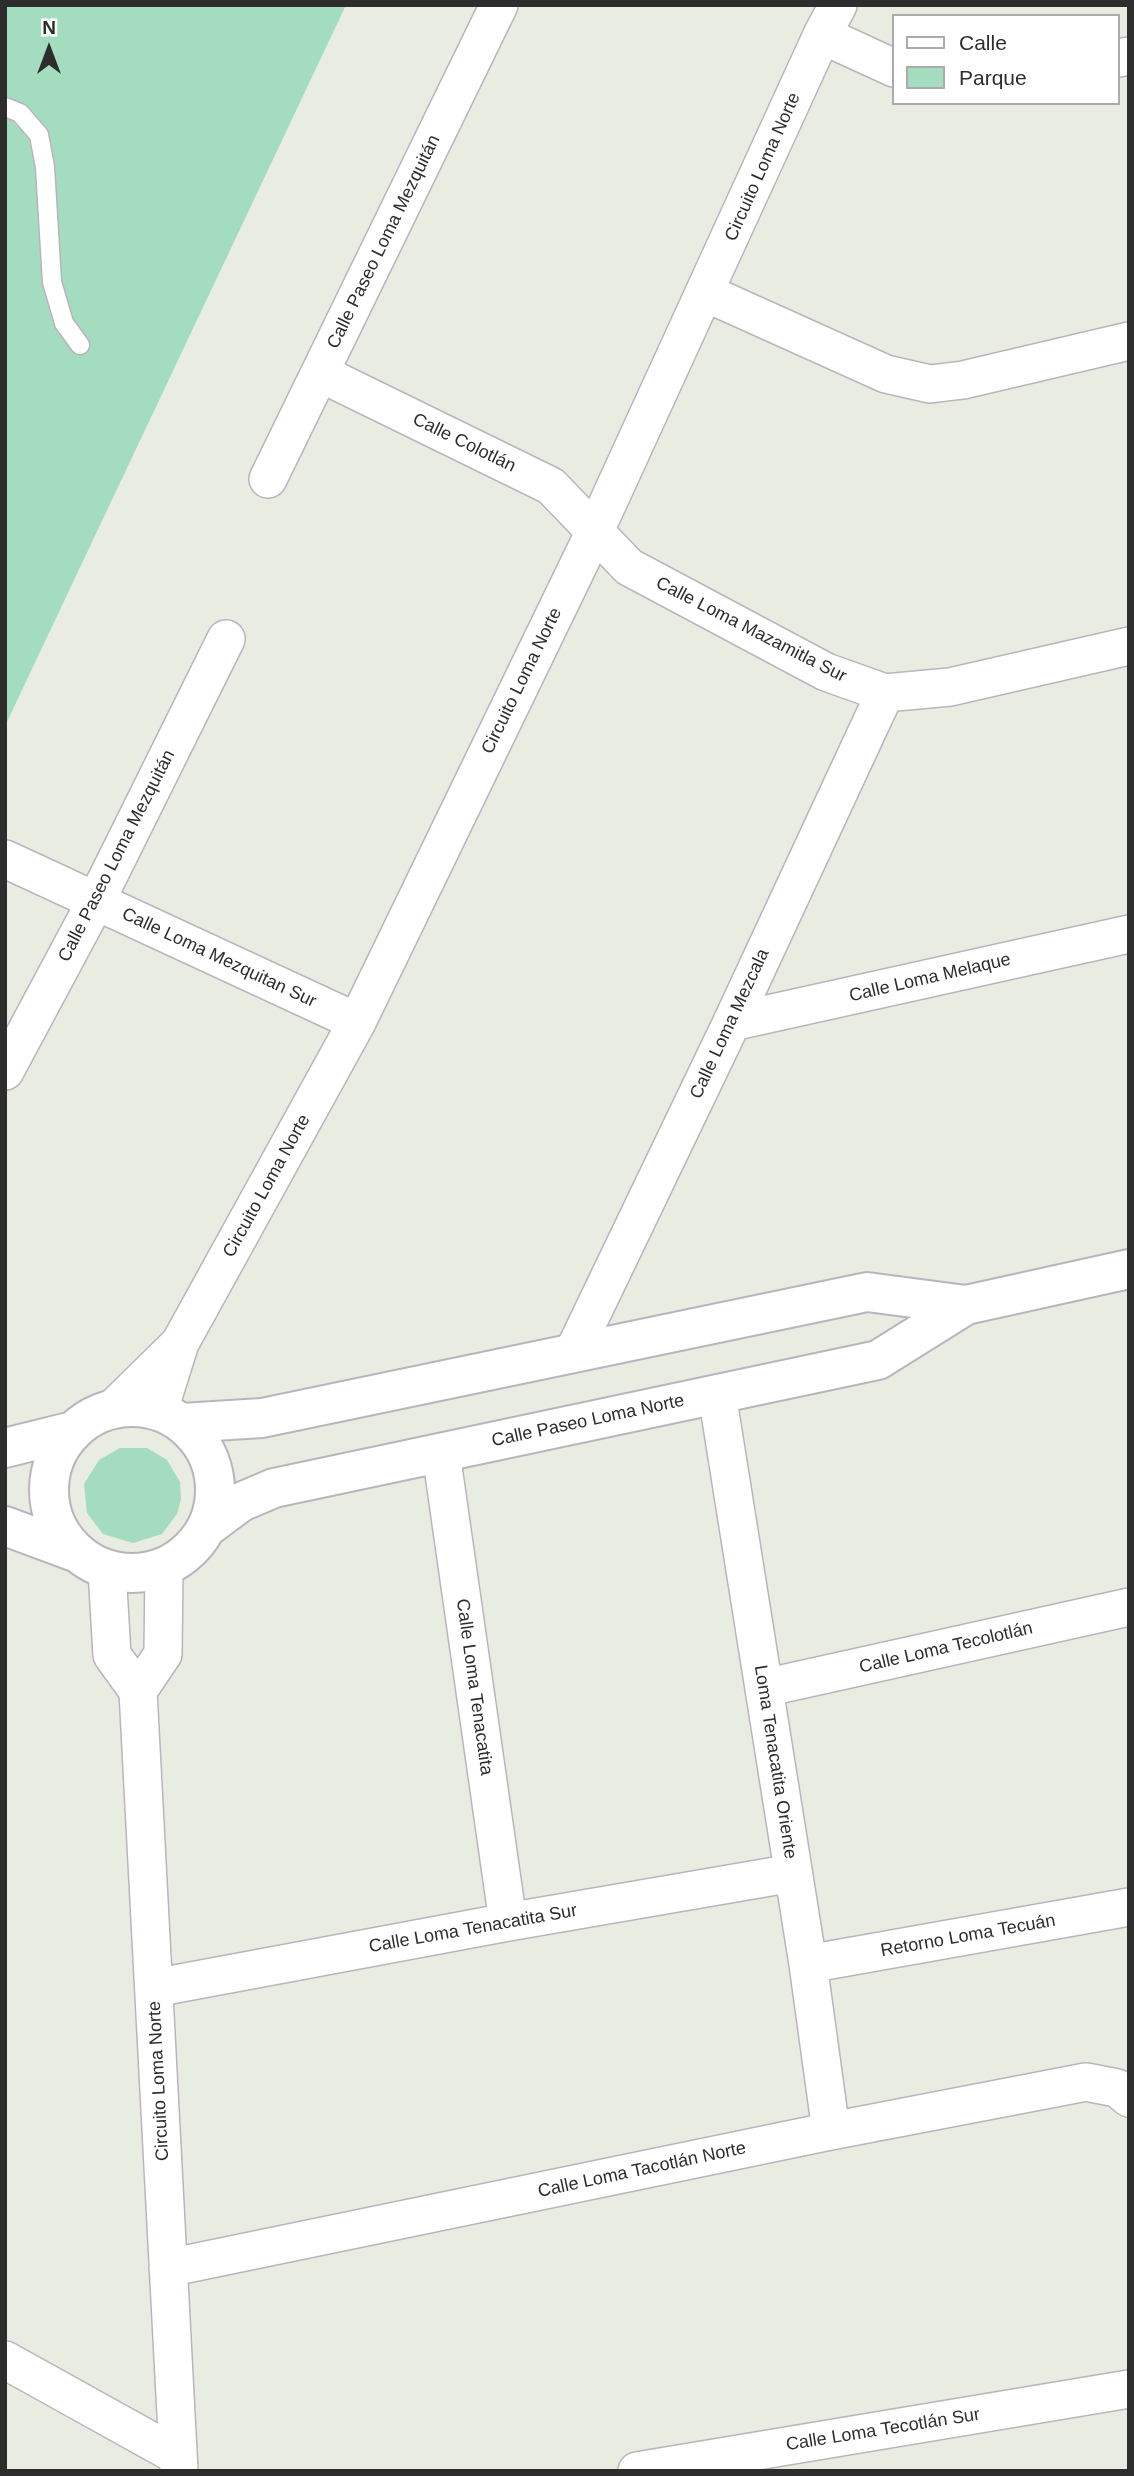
<!DOCTYPE html>
<meta charset="utf-8">
<style>
body{margin:0}
#map{position:relative;width:1134px;height:2476px;overflow:hidden;background:#e8ece1;font-family:Helvetica,sans-serif}
canvas{display:block}
.frame{position:absolute;inset:0;border:7px solid #2d2d2d;pointer-events:none}
.legend{position:absolute;left:892px;top:14px;width:228px;height:91px;box-sizing:border-box;background:#fff;border:2px solid #ababab;margin:0;padding:9px 12px;list-style:none;font-size:21px;color:#2d2d2d}
.legend li{display:flex;align-items:center;gap:14px;height:35px}
.legend b{width:35px;border:2px solid #ababab}
.north{position:absolute;left:14px;top:14px;width:70px;height:70px;-webkit-text-stroke:5px #fff;paint-order:stroke;rotate:0deg;font-size:19px;font-weight:700;line-height:28px;text-align:center;color:#2d2d2d}
.north::after{content:'';display:block;margin:auto;width:24px;height:32px;background:#2d2d2d;clip-path:polygon(50% 0,100% 100%,50% 72%,0 100%)}
</style>
<div id="map">
<canvas width="1134" height="2476"></canvas>
<div class="frame"></div>
<ul class="legend">
<li><b style="height:9px;background:#fff"></b>Calle</li>
<li><b style="height:19px;background:#a4dcbf"></b>Parque</li>
</ul>
<div class="north">N</div>
</div>
<script>
const g = document.querySelector('canvas').getContext('2d');
g.lineJoin = 'round';
function fill(path, color) {
  g.fillStyle = color;
  g.fill(path, 'evenodd');
}
function poly(rows) {
  const path = new Path2D();
  for (const r of rows) {
    if (r.length === 3) {
      path.moveTo(r[0] + r[2], r[1]);
      path.arc(r[0], r[1], r[2], 0, 2 * Math.PI);
      continue;
    }
    path.moveTo(r[0], r[1]);
    for (let i = 2; i < r.length; i += 2) path.lineTo(r[i], r[i + 1]);
  }
  return path;
}
function stroke(path, color, width, dash) {
  g.strokeStyle = color;
  g.lineWidth = width;
  g.lineCap = dash ? 'butt' : 'round';
  g.setLineDash(dash || []);
  g.stroke(path);
}
function label(font, color, halo, rows, align = 'center') {
  g.font = font + ' Helvetica,sans-serif';
  g.lineWidth = 7;
  g.setLineDash([]);
  g.textBaseline = 'middle';
  g.strokeStyle = halo;
  g.fillStyle = color;
  for (const [text, x, y, turn = 0] of rows) {
    g.save();
    g.translate(x, y);
    g.rotate((+turn || 0) * Math.PI / 180);
    g.textAlign = isNaN(turn) ? turn : align;
    if (halo) g.strokeText(text, 0, 0);
    g.fillText(text, 0, 0);
    g.restore();
  }
}
fill(poly([
 [5,5,346,5,5,726],
 [120,1448,147,1448,167,1460,180,1482,181,1499,177,1514,162,1534,133,1543,103,1534,87,1513,84,1484,99,1460]
]), '#a4dcbf');
const service = poly([
 [5,107,20,113,39,135,45,167,52,282,64,323,80,345]
]);
const minor = poly([
 [822,35,894,68],
 [1118,58,1129,56],
 [706,293,886,374,930,384,963,380,1129,341],
 [320,373,551,486,629,567,826,672,885,693,950,687,1129,646],
 [268,479,499,5],
 [5,859,357,1022],
 [732,1022,1129,934],
 [5,1071,96,901,226,639],
 [573,1353,732,1022,885,693],
 [717,1394,808,1964,831,2131],
 [115,1407,177,1346],
 [159,1410,180,1343,357,1022,595,531,822,35,838,5],
 [441,1453,508,1922],
 [107,1570,112,1655,138,1691,179,2471],
 [764,1688,1129,1607],
 [138,1691,163,1654,164,1567],
 [808,1964,1129,1907],
 [154,1988,508,1922,793,1873],
 [168,2268,831,2131,1086,2082,1117,2088,1129,2098],
 [5,2360,178,2456],
 [637,2471,1129,2389]
]);
const tertiary = poly([
 [132,1490,83],
 [182,1423,262,1418,867,1292,966,1305,1129,1269],
 [5,1448,69,1432],
 [5,1526,75,1552],
 [206,1528,241,1502,274,1488,878,1360,966,1305]
]);
stroke(service, '#bbb4bf', 21);
stroke(minor, '#bbb4bf', 40);
stroke(tertiary, '#bbb4bf', 42);
stroke(service, '#fff', 18);
stroke(minor, '#fff', 37);
stroke(tertiary, '#fff', 38);
label('18px', '#2d2d2d', '#fff', [
 ["Circuito Loma Norte",763,167,-66],
 ["Calle Paseo Loma Mezquitán",384,242,-64],
 ["Calle Colotlán",464,443,26],
 ["Calle Loma Mazamitla Sur",751,630,27],
 ["Circuito Loma Norte",522,681,-64],
 ["Calle Paseo Loma Mezquitán",117,856,-63],
 ["Calle Loma Mezquitan Sur",219,958,25],
 ["Calle Loma Melaque",930,978,-13],
 ["Calle Loma Mezcala",730,1024,-65],
 ["Circuito Loma Norte",267,1186,-61],
 ["Calle Paseo Loma Norte",588,1421,-12],
 ["Calle Loma Tecolotlán",946,1648,-13],
 ["Calle Loma Tenacatita",474,1687,82],
 ["Loma Tenacatita Oriente",775,1762,81],
 ["Calle Loma Tenacatita Sur",473,1929,-10],
 ["Retorno Loma Tecuán",968,1936,-10],
 ["Circuito Loma Norte",159,2081,-93],
 ["Calle Loma Tacotlán Norte",642,2170,-12],
 ["Calle Loma Tecotlán Sur",883,2430,-9]
]);
</script>
